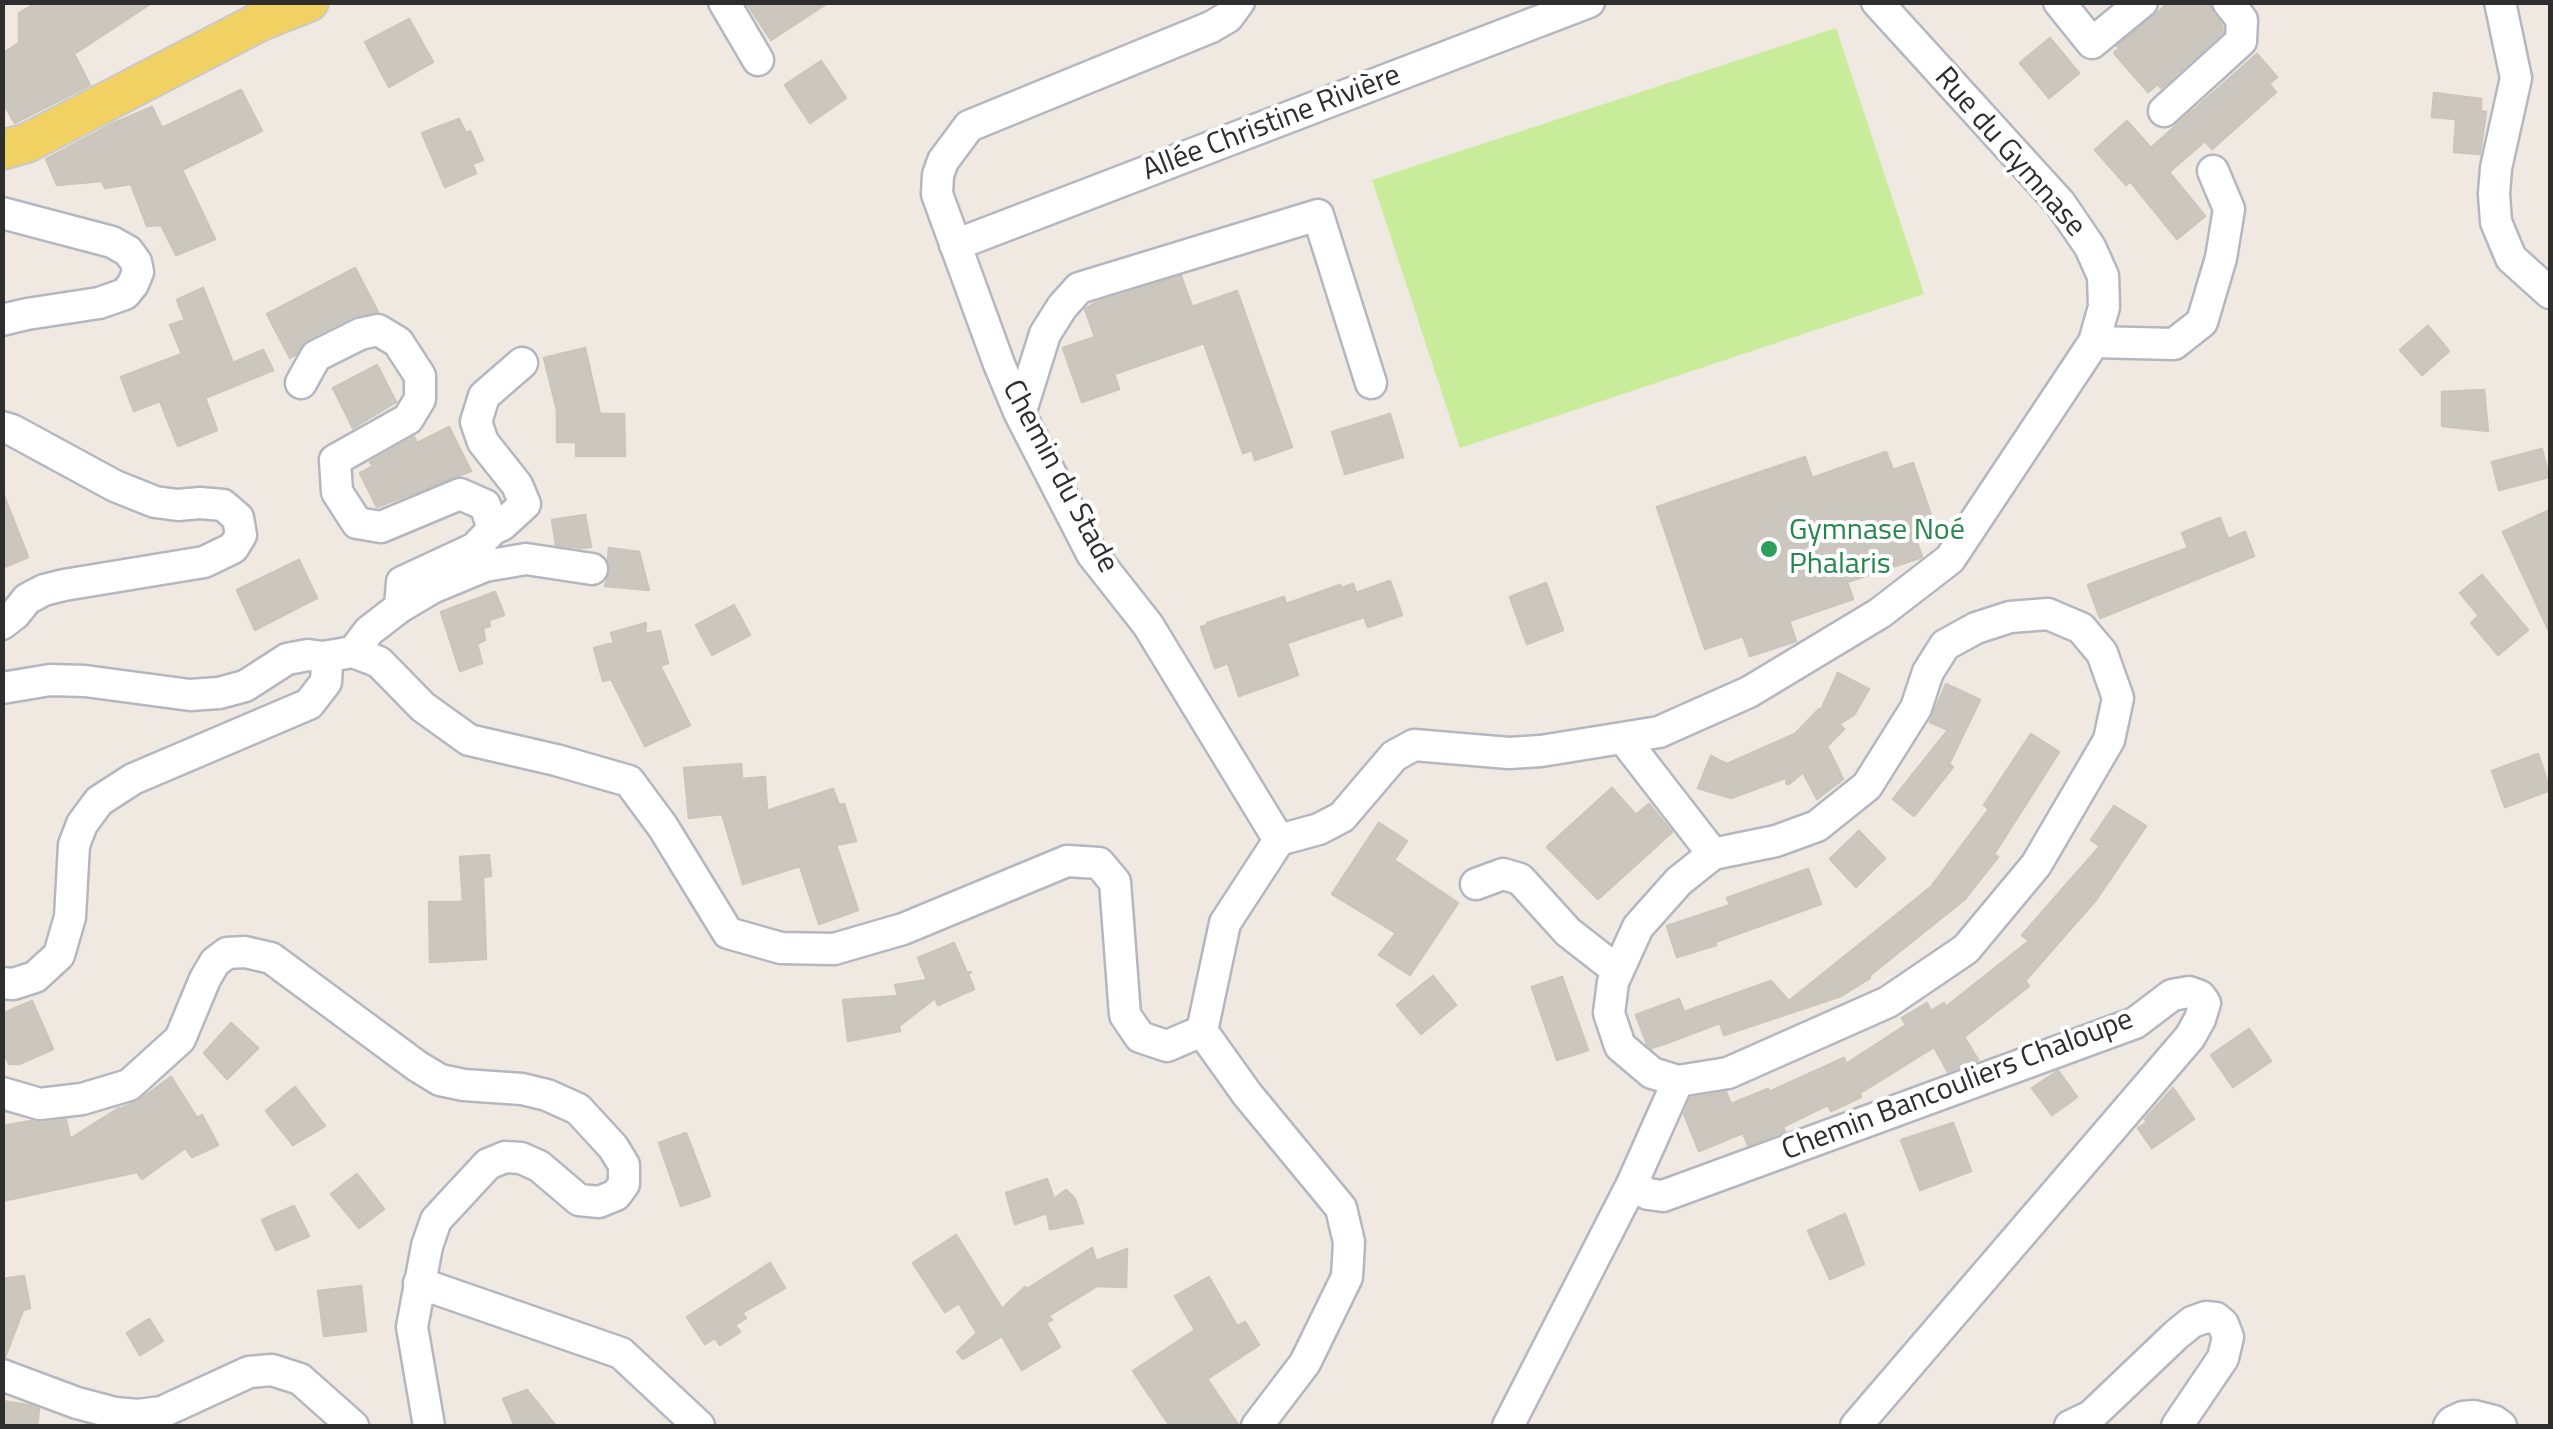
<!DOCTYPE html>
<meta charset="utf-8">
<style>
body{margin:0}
#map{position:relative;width:2553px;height:1429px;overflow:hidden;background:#efe9e1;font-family:"Titillium Web",sans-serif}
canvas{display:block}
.frame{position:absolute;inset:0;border:5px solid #2e2e2e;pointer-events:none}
</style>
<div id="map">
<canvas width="2553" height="1429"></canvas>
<div class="frame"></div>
</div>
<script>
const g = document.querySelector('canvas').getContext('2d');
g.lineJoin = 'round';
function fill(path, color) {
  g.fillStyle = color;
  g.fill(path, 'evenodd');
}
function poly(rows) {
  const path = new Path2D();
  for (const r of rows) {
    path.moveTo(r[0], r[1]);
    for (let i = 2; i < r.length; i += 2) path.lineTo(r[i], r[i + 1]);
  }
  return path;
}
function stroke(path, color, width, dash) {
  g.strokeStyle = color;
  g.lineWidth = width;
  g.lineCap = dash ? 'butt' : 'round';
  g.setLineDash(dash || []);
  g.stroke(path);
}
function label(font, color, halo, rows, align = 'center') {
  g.font = font + ' "Titillium Web",sans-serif';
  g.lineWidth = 8;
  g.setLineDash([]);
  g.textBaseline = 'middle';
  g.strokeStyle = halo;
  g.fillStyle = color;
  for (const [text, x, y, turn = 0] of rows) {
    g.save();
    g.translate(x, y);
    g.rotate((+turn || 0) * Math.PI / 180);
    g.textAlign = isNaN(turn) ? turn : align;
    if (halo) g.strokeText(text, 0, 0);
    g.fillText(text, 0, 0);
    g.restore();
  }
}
fill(poly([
 [1836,28,1924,294,1460,448,1372,180]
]), '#c9ec9a');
const building = poly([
 [38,2,153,2,74,54,90,85,15,123,2,101,2,54,19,43,19,13,38,2],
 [746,2,829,2,771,40,746,2],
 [2170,2,2210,2,2213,13,2222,25,2223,32,2161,88,2158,84,2148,92,2114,53,2119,48,2117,46,2170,2],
 [409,19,433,62,389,87,365,42,409,19],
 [2050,38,2079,73,2049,98,2020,63,2050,38],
 [2257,54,2277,77,2269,84,2276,92,2212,149,2205,141,2169,172,2205,216,2177,239,2130,181,2126,185,2095,150,2127,121,2151,148,2257,54],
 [821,61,846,98,810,123,785,85,821,61],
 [241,90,262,131,182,170,215,239,176,255,161,225,147,226,131,184,105,188,102,181,57,185,46,159,112,124,152,107,162,128,241,90],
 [2434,93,2481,99,2481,111,2486,112,2480,154,2454,152,2456,119,2432,117,2434,93],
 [459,119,466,133,470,131,483,160,472,164,476,173,445,187,422,133,459,119],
 [355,268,378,312,352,317,308,339,295,355,290,358,267,314,355,268],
 [1181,276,1192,307,1237,291,1292,447,1255,460,1252,450,1243,453,1204,343,1114,374,1119,389,1082,402,1063,348,1095,337,1085,309,1095,303,1181,276],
 [203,288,233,363,263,350,273,370,205,398,217,430,178,446,160,401,134,411,121,377,182,354,170,325,185,320,177,300,203,288],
 [2428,326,2449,351,2422,375,2400,350,2428,326],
 [585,348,600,414,624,414,625,456,576,456,576,442,557,442,557,410,544,358,585,348],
 [377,365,396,402,353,428,333,388,377,365],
 [2484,390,2488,431,2442,426,2442,392,2484,390],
 [1390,414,1403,457,1345,474,1332,432,1390,414],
 [449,427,471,471,377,507,360,473,373,466,370,462,414,437,417,443,449,427],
 [2542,449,2549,477,2499,490,2492,462,2542,449],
 [1886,452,1893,470,1913,463,1935,527,1914,534,1922,557,1847,582,1853,599,1789,621,1796,641,1750,656,1743,636,1705,649,1657,507,1805,457,1812,478,1886,452],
 [4,496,28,557,2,568,2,497,4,496],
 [2550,510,2550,633,2503,532,2550,510],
 [585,515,591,547,581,548,556,545,552,520,585,515],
 [2220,518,2228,539,2245,532,2254,556,2100,618,2088,585,2188,548,2182,533,2220,518],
 [609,548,639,552,649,590,605,586,611,571,608,560,609,548],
 [299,560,317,598,255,630,237,590,299,560],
 [2482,575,2528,630,2498,655,2471,623,2479,616,2460,593,2482,575],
 [1390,581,1402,615,1368,627,1364,617,1287,643,1298,675,1239,696,1228,663,1215,668,1201,627,1208,625,1207,623,1284,597,1286,604,1340,585,1341,588,1353,584,1356,593,1390,581],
 [1546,583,1563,630,1527,644,1510,597,1546,583],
 [495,592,504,615,489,620,490,626,483,628,485,640,477,644,482,663,460,671,441,612,495,592],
 [734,605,750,635,712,655,696,625,734,605],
 [646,623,645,634,660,631,668,663,660,666,690,725,645,746,611,679,603,681,594,648,614,643,611,633,646,623],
 [1838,673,1869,689,1854,715,1839,724,1844,729,1827,746,1843,779,1817,799,1803,772,1789,784,1786,783,1788,777,1731,798,1698,788,1711,756,1727,764,1795,734,1819,709,1820,712,1838,673],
 [1946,684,1980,700,1949,764,1953,767,1914,816,1893,799,1948,730,1930,722,1946,684],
 [2031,734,2059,752,1994,854,1998,857,1965,899,1869,976,1870,978,1841,996,1724,1035,1720,1023,1664,1044,1651,1048,1647,1044,1636,1015,1679,999,1684,1012,1771,981,1789,1001,1931,887,1989,809,1984,805,2031,734],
 [2538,754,2550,790,2505,807,2492,771,2538,754],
 [741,764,742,779,765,777,767,811,833,789,839,805,844,804,856,841,836,845,858,910,819,924,800,866,743,884,722,814,689,818,684,768,741,764],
 [1612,788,1636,815,1649,804,1672,832,1598,899,1547,847,1612,788],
 [2114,806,2146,826,2096,900,2025,981,2029,986,1964,1037,1978,1060,1948,1072,1934,1047,1860,1093,1861,1097,1831,1111,1828,1105,1783,1127,1785,1131,1748,1145,1743,1133,1699,1151,1684,1114,1691,1098,1726,1092,1731,1104,1768,1089,1769,1092,1844,1058,1846,1064,1906,1025,1902,1018,1927,1003,1931,1011,1944,1003,1946,1007,2029,941,2022,935,2100,846,2091,840,2114,806],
 [1379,823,1407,841,1394,860,1458,903,1410,975,1379,955,1396,933,1332,894,1379,823],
 [1859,831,1885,858,1856,887,1830,859,1859,831],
 [489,855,491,876,483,877,486,959,430,962,429,902,463,902,460,857,489,855],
 [1808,869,1821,904,1715,942,1716,945,1677,957,1667,926,1730,905,1727,898,1808,869],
 [954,943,967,973,971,972,968,974,974,989,938,1005,935,998,899,1026,900,1031,848,1041,843,1000,898,996,895,985,927,980,918,958,954,943],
 [1433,976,1456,1005,1421,1034,1397,1005,1433,976],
 [1562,977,1588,1050,1557,1060,1532,987,1562,977],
 [32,1001,53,1049,19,1064,9,1064,2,1048,2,1014,32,1001],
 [231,1023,258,1048,227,1079,204,1053,231,1023],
 [2249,1029,2271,1061,2233,1087,2211,1055,2249,1029],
 [2058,1071,2077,1097,2052,1115,2032,1088,2058,1071],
 [171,1077,197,1118,202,1115,218,1145,192,1157,185,1148,142,1179,137,1172,2,1201,2,1126,31,1121,42,1123,66,1120,70,1139,119,1108,120,1109,141,1099,171,1077],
 [295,1087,325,1126,293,1145,266,1111,295,1087],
 [2173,1088,2194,1119,2152,1148,2138,1128,2147,1122,2145,1119,2173,1088],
 [1953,1123,1971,1171,1920,1190,1901,1140,1953,1123],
 [686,1133,710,1196,681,1206,659,1143,686,1133],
 [357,1174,384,1209,359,1228,331,1194,357,1174],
 [1047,1179,1054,1199,1066,1190,1075,1199,1083,1223,1050,1229,1047,1213,1015,1224,1006,1193,1047,1179],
 [294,1206,309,1236,276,1250,262,1220,294,1206],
 [1845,1214,1864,1264,1830,1279,1808,1231,1845,1214],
 [956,1235,1002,1309,1025,1287,1027,1289,1092,1248,1096,1261,1127,1249,1126,1287,1097,1286,1048,1316,1052,1320,1046,1323,1060,1347,1022,1370,1002,1336,963,1359,957,1352,977,1333,959,1303,945,1312,913,1263,956,1235],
 [770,1263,785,1288,742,1313,746,1318,735,1325,740,1332,720,1345,715,1338,705,1344,687,1317,770,1263],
 [24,1276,30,1308,23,1310,5,1357,2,1357,2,1279,24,1276],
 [1209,1277,1237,1326,1245,1322,1259,1345,1207,1379,1239,1426,1170,1426,1133,1371,1195,1330,1175,1296,1209,1277],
 [361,1286,366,1331,324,1336,318,1291,361,1286],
 [149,1319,163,1341,140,1355,127,1333,149,1319],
 [527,1390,556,1426,515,1426,503,1399,527,1390],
 [2,1401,28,1405,39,1409,37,1426,2,1426,2,1401]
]);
fill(building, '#cbc7bf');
stroke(building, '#cbc5ba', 2.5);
const minor = poly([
 [724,2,758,60],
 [1239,2,1228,17,1211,27,969,126,943,161,938,175,937,194,999,364,1020,414,1092,554,1148,625,1279,840],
 [2059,2,2092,43,2142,2],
 [2500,2,2516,78,2496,168,2494,194,2496,222,2511,258,2550,293],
 [2164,111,2241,41,2242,20,2228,2],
 [2,213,112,242,128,251,136,262,138,272,133,284,125,294,99,303,27,314,2,320],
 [955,245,1589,2],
 [2094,342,2174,344,2202,322,2221,258,2229,209,2213,171],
 [301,383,316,356,360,334,378,330,398,342,420,376,420,399,408,419,335,460,337,492,357,523,381,527,460,494,485,505,493,529,475,548,402,582,400,607],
 [1020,414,1045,334,1062,307,1079,288,1318,215,1371,383],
 [2,427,12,430,115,486,155,502,178,505,200,503,223,505,238,518,241,535,233,548,204,562,64,585,44,590,27,599,15,614,2,624],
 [493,529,502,525,525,504,517,485,483,442,476,422,484,396,522,363],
 [2048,614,2081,628,2102,653,2118,698,2109,740,2036,865,1966,949,1888,1002,1728,1073,1678,1081,1652,1073,1620,1046,1609,1013,1613,982,1638,927,1679,881,1713,854,1776,841,1817,826,1867,786,1916,708,1928,672,1945,645,1976,628,2010,617,2048,614],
 [353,652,369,631,400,607,432,588,485,566,526,559,592,569],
 [323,657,353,652,379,662,423,707,469,740,556,760,629,781,663,827,728,933,781,948,834,949,903,929,1067,861,1099,863,1115,882,1125,1015,1140,1037,1167,1046,1202,1031,1225,923,1279,840],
 [2,688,50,680,85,681,190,695,219,693,245,686,287,659,308,655,323,657,327,665,326,682,309,704,133,779,99,801,82,824,74,845,70,917,59,955,35,977,13,984,2,983],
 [1623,738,1713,854],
 [1279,840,1319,829,1342,817,1394,756,1414,745,1509,753,1541,751,1659,732,1749,692,1880,613,1950,559,2094,342,2104,307,2103,276,2090,247,2060,203,1877,2],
 [1476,884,1503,874,1520,879,1568,932,1618,971],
 [1202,1031,1247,1094,1341,1208,1349,1242,1347,1277,1305,1363,1257,1426],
 [1678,1081,1632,1184,1648,1194,1663,1196,2135,1023,2172,995,2189,992,2200,996,2205,1003,2200,1019,2190,1037,1856,1426],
 [2,1093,40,1104,82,1099,129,1085,180,1039,205,979,215,962,227,953,245,952,271,958,417,1066,440,1080,464,1085,522,1089,547,1095,578,1109,613,1147,624,1165,624,1184,616,1195,599,1202,579,1200,539,1166,521,1158,505,1157,488,1164,436,1220,427,1246,412,1327,429,1426],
 [419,1283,621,1353,699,1426],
 [2,1375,77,1403,115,1413,138,1415,162,1412,249,1372,272,1370,300,1379,353,1426],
 [1508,1426,1632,1184],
 [2070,1426,2091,1416,2176,1335,2192,1322,2206,1317,2216,1318,2223,1324,2228,1337,2223,1358,2177,1426],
 [2449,1426,2452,1422,2463,1417,2474,1416,2494,1421,2501,1426]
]);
const major = poly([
 [2,150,27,143,261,21,309,2]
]);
stroke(minor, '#b4b7c1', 35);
stroke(major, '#c9c9c9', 42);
stroke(minor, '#fff', 30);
stroke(major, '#f2d163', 38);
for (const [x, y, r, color] of [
 [1769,549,10,"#2e9e5b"]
]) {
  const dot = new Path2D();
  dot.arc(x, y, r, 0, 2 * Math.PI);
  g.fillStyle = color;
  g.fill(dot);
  stroke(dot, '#fff', 4);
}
label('30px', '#2e2e2e', '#fff', [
 ["Allée Christine Rivière",1272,124,-21],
 ["Rue du Gymnase",2009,153,49],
 ["Chemin du Stade",1059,477,62],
 ["Chemin Bancouliers Chaloupe",1958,1086,-21]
]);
label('30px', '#27864d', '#fff', [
 ["Gymnase Noé",1789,532],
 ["Phalaris",1789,566]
], 'left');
</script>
